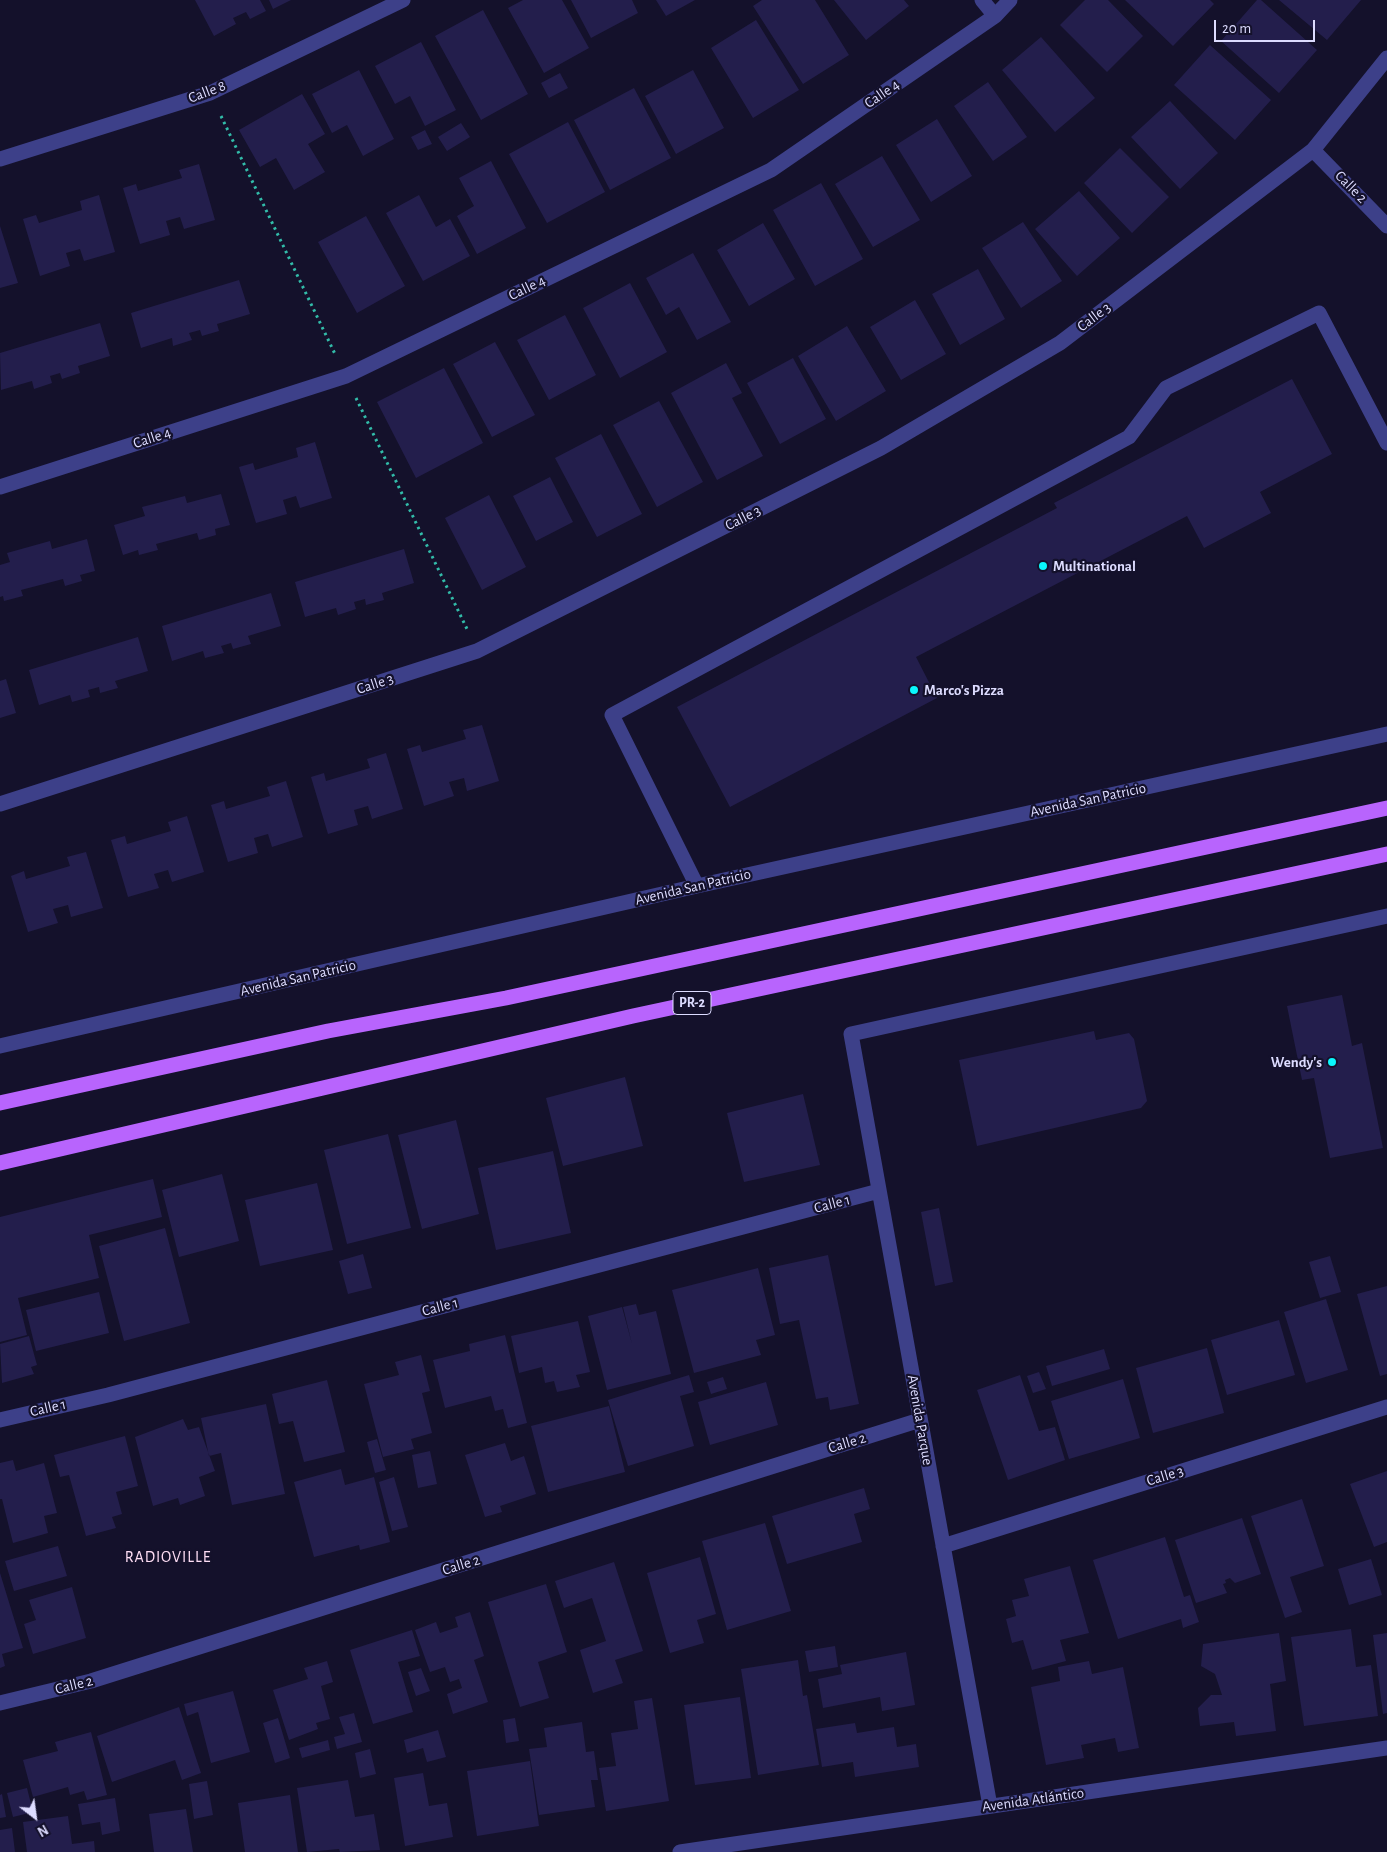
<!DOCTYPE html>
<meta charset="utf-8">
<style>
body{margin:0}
#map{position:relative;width:1387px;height:1852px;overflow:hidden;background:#14112b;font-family:"Alegreya Sans",sans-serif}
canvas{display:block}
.north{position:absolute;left:10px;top:1792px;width:50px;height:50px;-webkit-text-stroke:4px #14112b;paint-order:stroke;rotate:150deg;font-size:14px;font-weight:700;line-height:20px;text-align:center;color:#dddcff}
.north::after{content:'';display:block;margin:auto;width:18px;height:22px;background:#dddcff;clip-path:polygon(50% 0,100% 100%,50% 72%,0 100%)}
.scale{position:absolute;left:1214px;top:20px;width:101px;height:22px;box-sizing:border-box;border:2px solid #dddcff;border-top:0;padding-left:6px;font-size:15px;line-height:18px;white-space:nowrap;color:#dddcff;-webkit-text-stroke:4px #14112b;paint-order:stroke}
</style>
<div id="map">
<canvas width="1387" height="1852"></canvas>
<div class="north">N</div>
<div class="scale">20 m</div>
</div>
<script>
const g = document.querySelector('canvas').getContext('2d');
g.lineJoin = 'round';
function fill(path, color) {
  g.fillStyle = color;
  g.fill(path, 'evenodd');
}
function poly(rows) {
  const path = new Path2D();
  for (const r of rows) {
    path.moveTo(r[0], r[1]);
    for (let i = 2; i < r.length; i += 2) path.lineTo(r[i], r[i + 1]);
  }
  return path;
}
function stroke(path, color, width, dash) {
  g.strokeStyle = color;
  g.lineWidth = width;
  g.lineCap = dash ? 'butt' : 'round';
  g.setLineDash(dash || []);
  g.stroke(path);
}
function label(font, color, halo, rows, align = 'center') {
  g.font = font + ' "Alegreya Sans",sans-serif';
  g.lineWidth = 4.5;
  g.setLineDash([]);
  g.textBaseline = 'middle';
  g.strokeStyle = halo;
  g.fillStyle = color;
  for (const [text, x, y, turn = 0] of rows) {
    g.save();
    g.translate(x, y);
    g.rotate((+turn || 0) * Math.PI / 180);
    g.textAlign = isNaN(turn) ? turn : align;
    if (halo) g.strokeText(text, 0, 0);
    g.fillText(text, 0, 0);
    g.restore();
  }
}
fill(poly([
 [195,0,260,0,266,11,250,19,246,12,233,18,236,24,214,36],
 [269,0,291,0,273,9],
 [523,0,562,0,589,48,544,73,508,8],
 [571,0,632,0,638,13,591,38],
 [656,0,695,0,666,16],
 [762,0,815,0,849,55,803,84,753,6],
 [834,0,904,0,909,6,866,40],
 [1085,0,1108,0,1143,36,1107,72,1060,25],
 [1125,0,1210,0,1214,4,1173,46],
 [1257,0,1261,0,1317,50,1279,93,1221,41],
 [1279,0,1361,0,1327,40],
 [483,10,528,94,481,120,435,36],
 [756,20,799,90,753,118,711,48],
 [1041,37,1095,98,1055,132,1002,70],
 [421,42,456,110,425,126,410,96,395,104,375,66],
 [1210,45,1271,100,1235,140,1174,85],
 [359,70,394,139,363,156,347,125,332,133,312,94],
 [693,70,724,128,676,154,645,96],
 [560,73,568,88,549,98,541,83],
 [988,82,1027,137,993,161,954,106],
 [634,88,671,158,610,190,574,120],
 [302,94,325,134,308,144,325,172,294,190,276,158,260,167,239,130],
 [1170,101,1218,153,1180,189,1131,137],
 [937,119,972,176,931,202,896,145],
 [568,122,605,192,547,223,509,154],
 [461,123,470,137,447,151,438,137],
 [425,130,432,144,418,150,411,137],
 [1120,148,1169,197,1132,233,1084,183],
 [882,156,920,220,873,247,835,184],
 [491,161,526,228,477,254,457,216,474,206,459,178],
 [199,164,215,220,184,229,180,217,166,221,170,235,140,244,123,188,136,184,138,191,182,178,179,170],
 [821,183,863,259,815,286,773,210],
 [1079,191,1120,238,1077,276,1035,229],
 [99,195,115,252,84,261,80,249,66,253,70,266,40,276,23,219,36,215,39,223,82,210,80,201],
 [419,195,436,227,450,219,470,256,423,281,386,213],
 [366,216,405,286,357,313,318,242],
 [1023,222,1062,281,1021,308,982,248],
 [763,223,795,279,749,306,717,250],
 [0,226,18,283,0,288],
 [693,253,731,322,697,340,679,307,666,315,646,278],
 [978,269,1005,319,960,345,932,294],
 [239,280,250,314,217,324,219,331,202,336,200,330,189,333,192,340,173,346,172,338,141,348,131,313],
 [630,283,667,352,620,378,583,308],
 [915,300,946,354,901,380,870,327],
 [565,315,596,375,549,400,517,340],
 [100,323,110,356,78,366,80,373,62,379,60,373,50,376,52,383,34,389,32,381,1,390,0,353],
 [847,326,886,391,836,421,798,356],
 [495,342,535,415,492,437,453,364],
 [793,358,826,419,780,444,747,383],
 [726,363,742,393,732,398,763,456,717,480,671,393],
 [444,368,483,443,416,478,377,402],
 [1292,379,1332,454,1260,492,1271,513,1204,548,1187,516,916,657,937,698,730,807,677,707,1057,508,1054,503],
 [659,401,703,482,657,507,613,425],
 [601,434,642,514,597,537,555,458],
 [315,442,332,498,300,508,296,496,283,500,287,514,256,523,239,467,253,463,255,470,298,457,296,448],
 [550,477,573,522,536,541,513,496],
 [221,494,230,525,215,529,216,535,199,540,197,533,156,544,158,550,139,555,138,550,123,555,114,525,145,516,142,507,185,496,187,503],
 [489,495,526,567,482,590,445,518],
 [87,539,95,571,80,575,82,581,65,586,63,579,21,590,23,596,4,601,3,596,0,597,0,565,10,562,7,553,50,541,52,549],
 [404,549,414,583,382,593,384,600,366,605,365,599,354,602,356,609,338,615,336,608,305,617,295,582],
 [271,593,281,626,248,636,251,644,233,649,231,643,221,646,224,653,205,658,203,651,172,661,162,626],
 [138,637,148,671,115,681,118,688,100,693,99,687,88,690,90,697,72,702,70,695,39,705,29,670],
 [6,679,16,713,0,718,0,681],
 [482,725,499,781,467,791,464,778,449,782,454,796,424,806,407,749,420,745,422,752,466,739,463,730],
 [386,753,403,809,372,819,368,806,354,810,358,825,328,834,311,777,324,773,326,781,370,768,367,759],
 [286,781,303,837,272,847,268,834,254,838,258,853,228,862,211,805,224,801,226,809,270,796,267,787],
 [187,816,204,872,172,882,168,870,154,874,159,888,128,897,111,840,125,836,127,844,171,831,168,822],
 [86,852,103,908,71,917,68,905,53,909,58,923,28,932,11,876,24,871,26,879,70,866,67,857],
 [1342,995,1352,1046,1362,1043,1383,1148,1330,1158,1314,1078,1302,1080,1287,1006],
 [1094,1031,1096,1040,1129,1033,1134,1039,1147,1101,1141,1108,977,1146,959,1060],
 [625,1077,643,1146,563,1166,546,1098],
 [803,1094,820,1165,744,1182,727,1113],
 [456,1120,479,1214,422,1229,398,1135],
 [388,1134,411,1228,347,1244,324,1150],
 [553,1151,571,1233,496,1250,478,1168],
 [222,1174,239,1241,179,1257,162,1190],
 [153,1179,162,1217,89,1235,99,1278,18,1298,27,1335,0,1342,0,1217],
 [317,1183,333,1250,260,1266,245,1200],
 [939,1208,953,1282,935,1286,921,1212],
 [165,1228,190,1323,124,1341,99,1246],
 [363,1254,372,1288,348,1294,339,1261],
 [828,1255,859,1404,830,1410,828,1397,816,1399,799,1320,780,1324,769,1268],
 [1330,1256,1341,1292,1320,1298,1309,1262],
 [758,1268,775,1335,756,1340,761,1355,694,1373,672,1290],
 [1387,1286,1387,1374,1380,1376,1357,1294],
 [99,1292,109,1333,36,1351,26,1310],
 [1326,1299,1348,1370,1306,1383,1284,1312],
 [636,1304,639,1315,656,1311,671,1374,607,1390,588,1316,622,1307,632,1344,623,1307],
 [1279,1320,1295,1375,1227,1395,1211,1340],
 [578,1321,590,1372,576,1375,580,1387,557,1392,554,1381,545,1383,542,1367,519,1373,511,1336],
 [505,1335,527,1423,508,1428,503,1409,495,1411,491,1396,445,1408,433,1360,470,1351,469,1344],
 [29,1336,37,1365,31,1367,34,1374,2,1383,0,1344],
 [1207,1348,1224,1413,1153,1433,1136,1368],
 [1104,1349,1110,1369,1052,1386,1046,1366],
 [421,1355,430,1391,422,1393,432,1433,411,1439,414,1449,383,1457,364,1384,399,1375,395,1362],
 [1039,1372,1046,1389,1033,1393,1027,1376],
 [689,1375,694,1392,680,1396,694,1446,628,1466,608,1400],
 [1020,1375,1039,1431,1055,1427,1065,1460,1008,1480,977,1390],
 [723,1377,727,1389,711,1394,707,1382],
 [1123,1379,1140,1438,1069,1459,1051,1401],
 [327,1380,345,1452,304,1462,293,1421,279,1424,272,1394],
 [766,1382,778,1425,710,1445,698,1402],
 [266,1404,285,1494,232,1505,221,1453,209,1456,201,1418],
 [609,1406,625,1472,548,1492,531,1426],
 [183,1419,188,1430,199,1427,215,1471,199,1477,205,1496,180,1505,178,1498,153,1506,135,1437],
 [125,1436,138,1486,116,1492,122,1514,112,1517,116,1528,86,1536,69,1475,60,1477,54,1455],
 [377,1439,386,1470,375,1473,367,1442],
 [505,1443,511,1461,524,1456,536,1494,500,1506,502,1512,485,1517,465,1455],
 [430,1451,437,1484,418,1488,412,1455],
 [13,1460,16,1471,44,1463,57,1513,44,1516,48,1533,13,1543,2,1499,0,1499,0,1463],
 [341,1469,345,1485,374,1477,390,1542,360,1550,359,1545,314,1557,294,1482],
 [1387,1471,1387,1542,1374,1547,1350,1484],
 [394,1477,408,1527,392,1531,379,1482],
 [864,1488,870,1509,854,1514,862,1542,787,1564,772,1516],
 [1302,1499,1324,1566,1290,1577,1302,1612,1285,1618,1251,1516],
 [1242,1518,1261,1574,1235,1583,1230,1578,1225,1580,1226,1583,1223,1584,1227,1593,1196,1603,1175,1540],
 [765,1523,791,1611,727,1630,702,1541],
 [1165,1537,1184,1597,1190,1595,1199,1622,1183,1628,1181,1619,1118,1639,1093,1560],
 [58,1546,67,1576,14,1591,5,1561],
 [700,1557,716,1614,697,1620,704,1643,670,1653,647,1573],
 [1371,1559,1382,1595,1349,1605,1338,1569],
 [614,1562,643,1651,615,1660,623,1683,593,1693,580,1650,606,1641,592,1598,564,1608,555,1581],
 [1070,1566,1089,1633,1060,1640,1066,1661,1032,1670,1023,1640,1012,1643,1006,1619,1016,1616,1012,1600,1029,1596,1024,1579],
 [0,1573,23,1648,2,1654,5,1666,0,1668],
 [546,1584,567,1652,538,1662,549,1698,520,1707,488,1602],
 [72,1587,86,1638,33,1654,24,1624,36,1620,29,1600],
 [470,1612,484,1656,474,1660,488,1702,453,1714,447,1694,462,1688,459,1679,450,1682,445,1667,430,1672,415,1630,436,1622,440,1633,458,1627,455,1617],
 [1351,1629,1356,1667,1371,1665,1378,1716,1304,1726,1291,1637],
 [412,1630,420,1656,398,1662,413,1712,373,1724,350,1650],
 [1279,1633,1286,1681,1270,1684,1276,1731,1236,1736,1234,1722,1200,1726,1198,1708,1211,1695,1222,1695,1215,1674,1201,1666,1203,1644],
 [1387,1633,1387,1713,1383,1714,1373,1635],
 [835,1646,838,1667,809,1672,805,1651],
 [906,1652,915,1705,882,1711,880,1697,823,1708,818,1679,842,1674,840,1665],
 [798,1660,803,1696,807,1695,819,1765,758,1775,741,1669],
 [327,1661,333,1682,321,1686,330,1719,316,1723,318,1729,289,1740,273,1690,308,1679,304,1668],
 [1089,1661,1092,1674,1123,1667,1139,1748,1118,1752,1115,1738,1081,1745,1084,1758,1046,1765,1031,1687,1060,1681,1058,1667],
 [421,1668,430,1691,416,1696,408,1672],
 [233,1691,250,1752,211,1763,198,1712,187,1716,184,1704],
 [740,1697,751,1778,695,1785,684,1705],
 [652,1698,669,1801,606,1811,599,1768,616,1766,611,1733,638,1729,634,1701],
 [179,1707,201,1773,182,1780,175,1760,112,1782,97,1736],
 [354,1713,362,1742,337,1749,334,1737,345,1734,339,1717],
 [278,1718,290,1758,275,1763,263,1723],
 [515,1718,519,1741,506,1743,503,1720],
 [582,1722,586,1752,594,1751,598,1780,591,1780,595,1807,539,1815,529,1749,547,1747,544,1728],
 [855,1723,857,1733,894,1727,897,1747,916,1744,919,1767,855,1777,853,1762,822,1767,816,1729],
 [438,1730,446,1757,427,1762,423,1748,407,1753,404,1740],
 [91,1732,107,1795,87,1800,84,1791,70,1795,68,1787,33,1797,23,1760,58,1751,55,1742],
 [328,1740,330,1750,302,1758,299,1748],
 [370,1749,376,1774,360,1778,355,1753],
 [530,1761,539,1826,477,1836,467,1771],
 [423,1773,429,1806,447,1803,453,1837,405,1846,394,1778],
 [348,1780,355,1817,374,1814,380,1850,340,1852,339,1849,307,1852,297,1788],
 [207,1781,213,1815,194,1819,189,1784],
 [27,1788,33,1812,13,1817,7,1793],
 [2,1794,6,1817,0,1818,0,1795],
 [290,1795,298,1852,245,1852,238,1803],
 [115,1798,120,1831,102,1835,100,1822,82,1825,78,1804],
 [186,1809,193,1852,154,1852,149,1814],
 [68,1816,72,1844,94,1841,95,1852,27,1852,23,1822],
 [12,1828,15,1852,0,1852,0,1830]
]), '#231e4c');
stroke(poly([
 [221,116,335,354],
 [356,398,467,629]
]), '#32bca9', 3, [2.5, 4]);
stroke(poly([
 [982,0,995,16],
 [1313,150,1387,226],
 [0,159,210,93,403,0],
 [0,487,346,376,771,170,995,16,1010,0],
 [0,804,477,651,881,448,1060,343,1313,150,1387,58],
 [697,886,612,715,1129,437,1166,388,1319,313,1387,443],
 [0,1046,697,886,1387,734],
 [0,1420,108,1395,879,1191],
 [943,1546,1387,1407],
 [0,1703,91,1681,920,1420],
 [990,1806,851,1034,1387,916],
 [680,1852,1387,1748]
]), '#3d4089', 15);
stroke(poly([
 [0,1103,328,1031,506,998,1387,808],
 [0,1163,633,1016,1387,854]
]), '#b864fd', 15);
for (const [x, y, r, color] of [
 [1043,566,5,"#0af7fc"],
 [914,690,5,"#0af7fc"],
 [1332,1062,5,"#0af7fc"]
]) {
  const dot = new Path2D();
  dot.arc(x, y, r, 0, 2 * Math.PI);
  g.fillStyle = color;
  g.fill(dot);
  stroke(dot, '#14112b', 2);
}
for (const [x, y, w] of [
 [692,1003,38]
]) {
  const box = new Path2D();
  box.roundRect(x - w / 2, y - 11.5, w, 23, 4);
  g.fillStyle = '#14112b';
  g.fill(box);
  stroke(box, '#dddcff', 1);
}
label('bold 14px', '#dddcff', null, [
 ["PR-2",692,1003]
]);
label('15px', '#dddcff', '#14112b', [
 ["Calle 8",207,92,-21],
 ["Calle 4",882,94,-34],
 ["Calle 2",1351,187,45],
 ["Calle 4",527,288,-26],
 ["Calle 3",1094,317,-37],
 ["Calle 4",152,438,-18],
 ["Calle 3",743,518,-27],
 ["Calle 3",375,684,-18],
 ["Avenida San Patricio",1088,800,-12],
 ["Avenida San Patricio",693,887,-13],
 ["Avenida San Patricio",298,978,-13],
 ["Calle 1",832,1204,-15],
 ["Calle 1",440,1307,-15],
 ["Calle 1",48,1408,-13],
 ["Avenida Parque",920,1420,80],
 ["Calle 2",847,1443,-17],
 ["Calle 3",1165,1476,-17],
 ["Calle 2",461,1565,-17],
 ["Calle 2",74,1685,-14],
 ["Avenida Atlántico",1033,1800,-8]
]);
label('bold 15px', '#dddcff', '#14112b', [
 ["Multinational",1053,566],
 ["Marco's Pizza",924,690],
 ["Wendy's",1322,1062,"right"]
], 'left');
g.letterSpacing = '1px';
label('16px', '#ffdef5', '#14112b', [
 ["RADIOVILLE",168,1557]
]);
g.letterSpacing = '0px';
</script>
